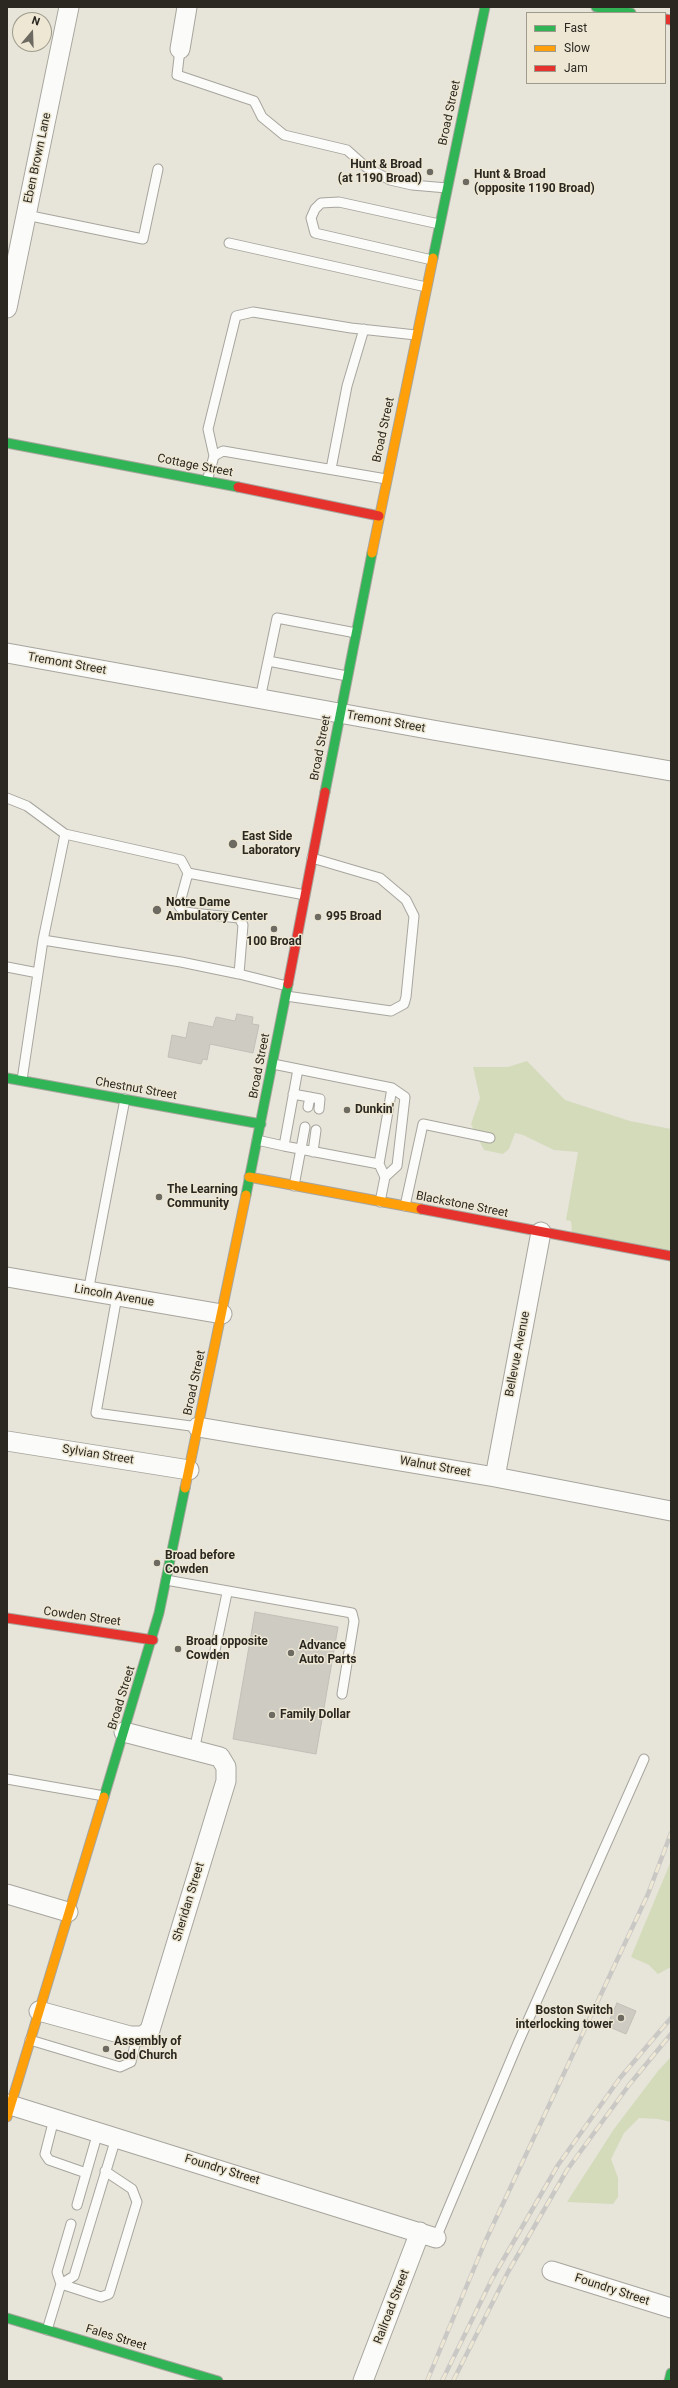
<!DOCTYPE html>
<style>
body{margin:0}
#map{position:relative;width:678px;height:2388px;overflow:hidden;background:#e7e4da;font-family:Roboto,sans-serif}
canvas{display:block}
.frame{position:absolute;inset:0;border:8px solid #2b2821;pointer-events:none}
.legend{position:absolute;left:526px;top:12px;width:140px;height:72px;box-sizing:border-box;background:#ede7d4;border:1px solid #9f9b8c;margin:0;padding:5px 7px;list-style:none;font-size:12px;color:#2b2821}
.legend li{display:flex;align-items:center;gap:8px;height:20px}
.legend b{width:20px;border:1px solid #9f9b8c}
.north{position:absolute;left:12px;top:12px;width:40px;height:40px;box-sizing:border-box;background:#ede7d4;border:1px solid #9f9b8c;border-radius:50%;rotate:19deg;font-size:11px;font-weight:700;line-height:16px;text-align:center;color:#2b2821}
.north::after{content:'';display:block;margin:auto;width:14px;height:18px;background:#6d6a62;clip-path:polygon(50% 0,100% 100%,50% 72%,0 100%)}
</style>
<div id="map">
<canvas width="678" height="2388"></canvas>
<div class="frame"></div>
<ul class="legend">
<li><b style="height:5px;background:#30b455"></b>Fast</li>
<li><b style="height:5px;background:#ff9f0a"></b>Slow</li>
<li><b style="height:5px;background:#e5322d"></b>Jam</li>
</ul>
<div class="north">N</div>
</div>
<script>
const g = document.querySelector('canvas').getContext('2d');
g.lineJoin = 'round';
function fill(path, color) {
  g.fillStyle = color;
  g.fill(path, 'evenodd');
}
function poly(rows) {
  const path = new Path2D();
  for (const r of rows) {
    path.moveTo(r[0], r[1]);
    for (let i = 2; i < r.length; i += 2) path.lineTo(r[i], r[i + 1]);
  }
  return path;
}
function stroke(path, color, width, dash) {
  g.strokeStyle = color;
  g.lineWidth = width;
  g.lineCap = dash ? 'butt' : 'round';
  g.setLineDash(dash || []);
  g.stroke(path);
}
function label(font, color, halo, rows, align = 'center') {
  g.font = font + ' Roboto,sans-serif';
  g.lineWidth = 3;
  g.setLineDash([]);
  g.textBaseline = 'middle';
  g.strokeStyle = halo;
  g.fillStyle = color;
  for (const [text, x, y, turn = 0] of rows) {
    g.save();
    g.translate(x, y);
    g.rotate((+turn || 0) * Math.PI / 180);
    g.textAlign = isNaN(turn) ? turn : align;
    if (halo) g.strokeText(text, 0, 0);
    g.fillText(text, 0, 0);
    g.restore();
  }
}
fill(poly([
 [527,1061,565,1100,630,1121,671,1129,671,1260,573,1243,571,1221,566,1220,578,1152,554,1150,523,1135,515,1133,509,1149,503,1154,484,1150,471,1124,480,1098,473,1067,508,1067],
 [671,1861,671,1967,658,1974,649,1965,631,1957],
 [671,2057,671,2122,658,2119,639,2118,624,2133,611,2159,618,2178,618,2197,613,2204,567,2202,614,2129,658,2071]
]), '#d4dbba');
const building = poly([
 [237,1014,253,1017,252,1024,259,1025,253,1053,210,1044,207,1060,203,1059,201,1064,168,1057,172,1035,186,1038,189,1022,213,1027,216,1017,235,1021,237,1014],
 [255,1612,338,1627,316,1754,233,1739,255,1612],
 [617,2003,636,2011,626,2034,607,2026,617,2003]
]);
fill(building, '#cecbc3');
stroke(building, '#c1bfb7', 1);
const lane = poly([
 [180,49,177,75,254,101,262,117,284,135,347,150,366,167,390,180,412,185,447,188],
 [26,215,143,239,158,169],
 [229,243,426,287],
 [432,260,315,233,311,218,315,209,321,203,339,202,439,224],
 [214,456,208,429,236,316,253,312,351,328,416,335],
 [331,469,347,386,364,329],
 [207,481,214,456,223,451,386,479],
 [268,661,347,676],
 [260,699,277,618,356,633],
 [7,798,27,806,65,834],
 [188,873,305,895],
 [43,940,181,962,239,974],
 [7,967,38,973],
 [286,996,391,1011,404,1004,406,997,414,916,406,900,380,878,312,858],
 [273,1064,392,1088,405,1097,397,1166,385,1177],
 [298,1069,284,1146,379,1164],
 [22,1080,43,940,65,834,181,860,188,873,179,906,184,912,239,918,243,925,239,974,287,986],
 [293,1094,320,1099,319,1109],
 [308,1107,310,1097],
 [257,1140,284,1146],
 [313,1152,316,1130],
 [294,1186,305,1127],
 [380,1202,385,1177,379,1164,392,1088],
 [405,1206,423,1124,490,1138],
 [88,1292,125,1099],
 [117,1296,96,1413,198,1427],
 [166,1580,352,1613,354,1621,342,1694],
 [194,1751,227,1593],
 [7,1779,104,1796],
 [30,2040,120,2067,131,2062,137,2036],
 [54,2119,45,2154,49,2160,86,2173],
 [77,2205,98,2132],
 [71,2224,57,2272,61,2284,101,2297,109,2294,137,2202,132,2189,105,2171],
 [436,2238,518,2043,644,1759],
 [47,2330,61,2284,74,2276,116,2138]
]);
const street = poly([
 [180,49,187,7],
 [7,308,69,7],
 [7,653,433,730,671,771],
 [7,1277,222,1314],
 [198,1427,495,1477,671,1511],
 [7,1441,189,1470],
 [495,1477,541,1232],
 [7,1894,68,1912],
 [39,2011,130,2036,143,2036,150,2030,226,1781,226,1767,220,1757,124,1732],
 [7,2104,436,2238],
 [552,2271,671,2308],
 [363,2381,420,2232]
]);
const fast = poly([
 [596,7,631,13],
 [433,258,485,7],
 [7,443,238,487],
 [325,792,372,553],
 [7,1078,261,1124],
 [246,1195,288,984],
 [104,1797,159,1613,185,1488],
 [7,2318,218,2381],
 [669,2381,671,2373]
]);
const slow = poly([
 [372,553,433,258],
 [249,1177,421,1209],
 [185,1488,246,1195],
 [7,2117,104,1797]
]);
const jam = poly([
 [665,19,671,20],
 [238,487,379,516],
 [288,984,325,792],
 [421,1209,671,1256],
 [7,1618,153,1640]
]);
stroke(lane, '#a7a59d', 11);
stroke(street, '#a7a59d', 21);
stroke(fast, '#a7a59d', 11);
stroke(slow, '#a7a59d', 11);
stroke(jam, '#a7a59d', 11);
stroke(lane, '#fbfbf9', 9);
stroke(street, '#fbfbf9', 19);
stroke(fast, '#30b455', 9);
stroke(slow, '#ff9f0a', 9);
stroke(jam, '#e5322d', 9);
const rail = poly([
 [427,2381,485,2242,648,1894,671,1833],
 [442,2381,492,2279,558,2165,620,2078,671,2018],
 [453,2381,508,2272,567,2170,629,2085,671,2034]
]);
stroke(rail, '#c9c8c5', 4.5);
stroke(rail, '#ede7d4', 3, [9]);
for (const [x, y, r, color] of [
 [430,172,4,"#6d6a62"],
 [466,182,4,"#6d6a62"],
 [233,844,5,"#6d6a62"],
 [157,910,5,"#6d6a62"],
 [318,917,4,"#6d6a62"],
 [274,929,4,"#6d6a62"],
 [347,1110,4,"#6d6a62"],
 [159,1197,4,"#6d6a62"],
 [157,1563,4,"#6d6a62"],
 [178,1649,4,"#6d6a62"],
 [291,1653,4,"#6d6a62"],
 [272,1715,4,"#6d6a62"],
 [621,2018,4,"#6d6a62"],
 [106,2049,4,"#6d6a62"]
]) {
  const dot = new Path2D();
  dot.arc(x, y, r, 0, 2 * Math.PI);
  g.fillStyle = color;
  g.fill(dot);
  stroke(dot, '#ede7d4', 1.5);
}
label('12px', '#2b2821', '#ede7d4', [
 ["Broad Street",450,113,-78],
 ["Eben Brown Lane",38,158,-78],
 ["Broad Street",384,430,-78],
 ["Cottage Street",195,466,11],
 ["Tremont Street",67,664,10],
 ["Tremont Street",386,722,10],
 ["Broad Street",321,748,-79],
 ["Broad Street",260,1066,-79],
 ["Chestnut Street",136,1089,10],
 ["Blackstone Street",462,1205,11],
 ["Lincoln Avenue",114,1296,10],
 ["Bellevue Avenue",518,1354,-79],
 ["Broad Street",195,1383,-78],
 ["Sylvian Street",98,1455,9],
 ["Walnut Street",435,1467,10],
 ["Cowden Street",82,1617,8],
 ["Broad Street",122,1698,-73],
 ["Sheridan Street",189,1902,-73],
 ["Foundry Street",222,2170,17],
 ["Foundry Street",612,2290,18],
 ["Railroad Street",392,2307,-69],
 ["Fales Street",116,2338,17]
]);
label('bold 12px', '#2b2821', '#ede7d4', [
 ["Hunt & Broad",422,165,"right"],
 ["(at 1190 Broad)",422,179,"right"],
 ["Hunt & Broad",474,175],
 ["(opposite 1190 Broad)",474,189],
 ["East Side",242,837],
 ["Laboratory",242,851],
 ["Notre Dame",166,903],
 ["Ambulatory Center",166,917],
 ["995 Broad",326,917],
 ["100 Broad",274,942,"center"],
 ["Dunkin'",355,1110],
 ["The Learning",167,1190],
 ["Community",167,1204],
 ["Broad before",165,1556],
 ["Cowden",165,1570],
 ["Broad opposite",186,1642],
 ["Cowden",186,1656],
 ["Advance",299,1646],
 ["Auto Parts",299,1660],
 ["Family Dollar",280,1715],
 ["Boston Switch",613,2011,"right"],
 ["interlocking tower",613,2025,"right"],
 ["Assembly of",114,2042],
 ["God Church",114,2056]
], 'left');
</script>
